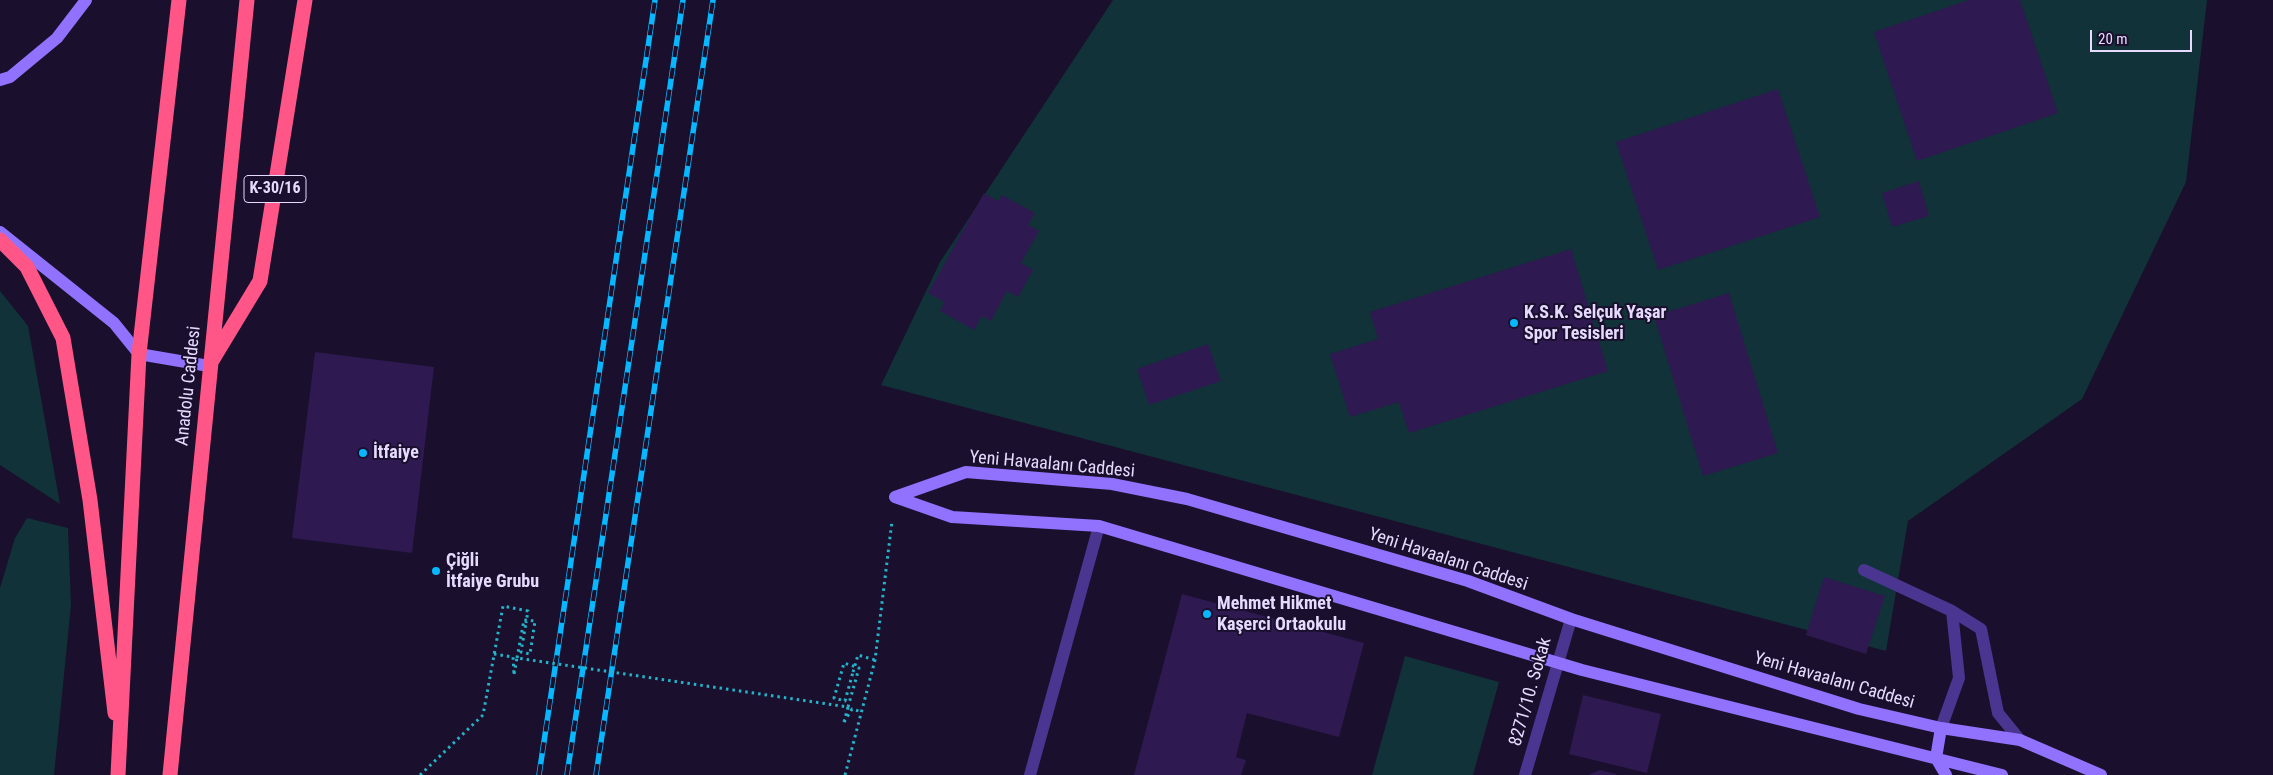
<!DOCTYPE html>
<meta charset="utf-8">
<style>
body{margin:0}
#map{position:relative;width:2273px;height:775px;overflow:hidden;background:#1a0f2d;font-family:"Roboto Condensed",sans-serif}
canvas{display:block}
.scale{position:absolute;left:2090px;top:30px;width:102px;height:22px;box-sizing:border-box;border:2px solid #e6dbff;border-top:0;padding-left:6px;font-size:15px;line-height:18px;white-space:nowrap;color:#e6dbff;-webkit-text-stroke:4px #1a0f2d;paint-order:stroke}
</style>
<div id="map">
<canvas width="2273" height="775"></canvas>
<div class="scale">20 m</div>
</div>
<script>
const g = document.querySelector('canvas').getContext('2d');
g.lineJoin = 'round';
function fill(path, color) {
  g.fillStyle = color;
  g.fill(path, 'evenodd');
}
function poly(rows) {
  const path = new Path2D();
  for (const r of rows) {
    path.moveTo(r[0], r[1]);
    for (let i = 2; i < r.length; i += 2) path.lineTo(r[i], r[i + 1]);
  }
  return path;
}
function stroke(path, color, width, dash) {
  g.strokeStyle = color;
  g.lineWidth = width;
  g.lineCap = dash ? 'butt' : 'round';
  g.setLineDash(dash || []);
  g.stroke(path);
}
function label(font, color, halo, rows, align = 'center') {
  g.font = font + ' "Roboto Condensed",sans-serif';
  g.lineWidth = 4;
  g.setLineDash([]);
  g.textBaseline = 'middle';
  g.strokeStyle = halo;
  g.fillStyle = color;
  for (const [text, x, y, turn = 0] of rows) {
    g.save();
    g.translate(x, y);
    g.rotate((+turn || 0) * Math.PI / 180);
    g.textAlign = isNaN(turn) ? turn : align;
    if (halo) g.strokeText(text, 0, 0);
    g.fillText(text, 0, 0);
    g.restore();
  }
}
fill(poly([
 [1113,0,2207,0,2186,182,2082,399,1908,521,1886,651,881,385,940,262],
 [0,291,28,326,60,504,0,465],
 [27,518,68,528,71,605,54,775,0,775,0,588,15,538],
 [1405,656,1499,682,1473,775,1372,775]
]), '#113238');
fill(poly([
 [1969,0,2020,0,2058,113,1917,161,1874,32],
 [1778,89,1820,217,1658,270,1616,142],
 [1919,181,1929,216,1892,227,1882,193],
 [984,193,998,201,1002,195,1035,213,1028,225,1039,231,1021,263,1033,270,1018,297,1007,291,991,321,982,316,974,330,940,311,944,302,928,293],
 [1571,249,1608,371,1409,433,1399,402,1350,417,1330,354,1378,339,1370,312],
 [1729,293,1778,453,1703,476,1654,316],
 [1208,344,1221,381,1149,405,1137,369],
 [315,352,434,367,412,553,292,538],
 [1824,577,1885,596,1866,654,1806,635],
 [1182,594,1364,643,1339,737,1247,713,1236,757,1246,760,1241,775,1134,775],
 [1583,695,1661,714,1647,773,1569,754],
 [1600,770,1616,774,1616,775,1588,775]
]), '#2e1950');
stroke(poly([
 [494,654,513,657,514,674],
 [853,672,858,655,875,660],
 [844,722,852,709,862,712],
 [420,775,483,715,503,606,528,611,526,623],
 [845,775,875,660,892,521]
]), '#24b4ca', 3, [2.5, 4]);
stroke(poly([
 [1864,570,1952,611,1981,629,1998,713,2020,740],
 [1941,728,1959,678,1952,611]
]), '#4a3590', 12);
stroke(poly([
 [1030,775,1099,526],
 [1525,775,1571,619]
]), '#4a3590', 12);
stroke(poly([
 [0,80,10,77,57,38,86,0],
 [0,232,114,323,139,354,209,366],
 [895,497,966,472,1112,484,1187,499,1468,581,1571,619,1859,709,1941,728,2020,740,2101,775],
 [895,497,952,517,1099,526,1582,670,2002,775],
 [1941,728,1936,758,1946,775]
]), '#9072ff', 12);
stroke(poly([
 [0,240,27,267,63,338,90,500,115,713],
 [211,362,260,281,305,0],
 [118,775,139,354,179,0],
 [170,775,247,0]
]), '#ff5687', 15);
const rail = poly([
 [539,775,655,0],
 [567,775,683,0],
 [596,775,713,0]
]);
stroke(rail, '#07b7ff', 5.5);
stroke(rail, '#1a0f2d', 4, [11]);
stroke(poly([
 [517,658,524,620,535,621,530,654,521,652,526,623],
 [514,674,517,658,848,707,844,722],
 [848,707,859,668,844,663,834,698,845,701,853,672]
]), '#24b4ca', 3, [2.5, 4]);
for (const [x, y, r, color] of [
 [1514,323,5,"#07b7ff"],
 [363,453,5,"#07b7ff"],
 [436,571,5,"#07b7ff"],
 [1207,614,5,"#07b7ff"]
]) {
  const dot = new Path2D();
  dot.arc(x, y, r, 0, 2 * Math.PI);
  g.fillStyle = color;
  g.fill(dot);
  stroke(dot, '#1a0f2d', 2);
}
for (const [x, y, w] of [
 [275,189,62]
]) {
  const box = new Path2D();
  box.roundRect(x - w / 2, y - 13.5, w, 27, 4);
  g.fillStyle = '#1a0f2d';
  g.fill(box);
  stroke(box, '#e6dbff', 1);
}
label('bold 16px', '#e6dbff', null, [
 ["K-30/16",275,189]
]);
label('bold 18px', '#e6dbff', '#1a0f2d', [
 ["K.S.K. Selçuk Yaşar",1524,313],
 ["Spor Tesisleri",1524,334],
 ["İtfaiye",373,453],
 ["Çiğli",446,561],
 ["İtfaiye Grubu",446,582],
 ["Mehmet Hikmet",1217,604],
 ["Kaşerci Ortaokulu",1217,625]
], 'left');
label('18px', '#e6dbff', '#1a0f2d', [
 ["Anadolu Caddesi",189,386,-84],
 ["Yeni Havaalanı Caddesi",1052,465,5],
 ["Yeni Havaalanı Caddesi",1448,560,18],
 ["Yeni Havaalanı Caddesi",1834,681,16],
 ["8271/10. Sokak",1531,692,-74]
]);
</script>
